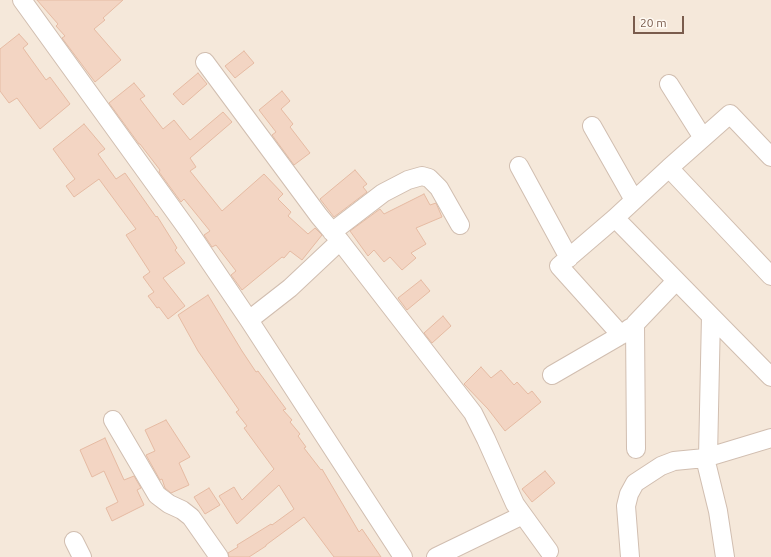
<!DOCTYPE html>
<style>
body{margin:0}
#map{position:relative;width:771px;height:557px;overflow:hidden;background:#fdf6ec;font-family:Ubuntu,sans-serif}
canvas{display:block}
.scale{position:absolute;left:633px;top:16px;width:51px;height:18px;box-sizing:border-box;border:2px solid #7a5c4d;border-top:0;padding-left:5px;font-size:12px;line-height:14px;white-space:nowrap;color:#7a5c4d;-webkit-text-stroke:3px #fffaf3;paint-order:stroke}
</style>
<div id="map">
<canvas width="771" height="557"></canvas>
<div class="scale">20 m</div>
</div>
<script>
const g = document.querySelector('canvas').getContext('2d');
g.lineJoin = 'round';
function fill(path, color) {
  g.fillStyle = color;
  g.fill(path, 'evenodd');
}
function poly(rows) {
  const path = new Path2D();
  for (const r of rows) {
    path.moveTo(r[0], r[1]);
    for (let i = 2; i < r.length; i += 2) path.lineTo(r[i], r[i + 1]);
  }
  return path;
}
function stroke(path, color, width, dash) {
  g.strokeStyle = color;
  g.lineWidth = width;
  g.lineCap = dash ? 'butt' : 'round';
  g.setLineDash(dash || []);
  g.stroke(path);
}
fill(poly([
 [0,0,771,0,771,557,0,557]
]), '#f5e8da');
const building = poly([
 [37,0,123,0,103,18,105,20,94,29,121,60,95,82,62,38,65,36,56,26,58,24,37,0],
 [19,34,28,44,23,48,46,80,50,77,70,104,40,129,17,98,9,103,0,91,0,49,19,34],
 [244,51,254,63,235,78,225,66,244,51],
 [198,73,207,84,183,105,173,94,198,73],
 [134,83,145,96,140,99,163,129,174,120,190,140,223,112,232,122,190,158,196,167,190,171,222,211,264,174,283,194,278,199,291,212,288,216,308,234,315,228,322,235,302,260,290,251,284,258,282,257,242,290,231,275,236,271,216,245,212,247,204,235,210,231,184,199,181,202,159,172,160,170,140,144,139,144,109,103,134,83],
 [282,91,290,101,281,109,293,124,290,127,310,153,294,165,272,135,276,132,259,110,282,91],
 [84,124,105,149,98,154,116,179,125,173,156,217,157,216,177,248,175,250,185,263,163,278,185,306,168,319,159,307,157,308,148,296,154,292,143,277,150,272,126,235,136,229,99,179,74,197,66,186,75,179,53,149,84,124],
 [355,170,367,184,363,187,367,192,334,217,320,199,355,170],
 [424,194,430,205,436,203,442,217,416,228,426,244,411,253,416,258,402,270,390,257,384,262,374,250,368,256,350,231,380,209,384,214,424,194],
 [421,280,430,291,407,310,398,298,421,280],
 [208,295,242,351,256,372,258,371,286,409,283,410,292,420,290,422,300,434,298,436,306,447,304,448,321,470,322,469,359,532,362,529,381,557,334,557,304,517,266,545,266,546,249,557,229,557,228,553,238,547,237,545,271,524,272,525,294,509,279,485,237,524,219,496,234,487,242,500,274,469,244,428,247,426,236,412,239,410,198,351,178,315,208,295],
 [443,316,451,326,432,343,424,333,443,316],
 [481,367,491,378,501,370,514,385,517,382,528,394,532,391,541,402,505,431,488,409,464,384,481,367],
 [166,420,190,457,179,463,189,485,171,493,165,488,162,479,160,480,146,455,155,451,145,430,166,420],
 [105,438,124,480,134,476,141,488,137,490,144,505,112,521,106,508,118,502,104,471,92,477,80,450,105,438],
 [545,471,555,483,532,502,522,489,545,471],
 [209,488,220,505,205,514,194,497,209,488]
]);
fill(building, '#f3d5c3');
stroke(building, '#e6bba3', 1);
const street = poly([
 [22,0,188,230,249,320,403,557],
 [205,62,319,216,340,241,473,413,486,439,515,504,549,551],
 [669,84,703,138],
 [592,126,634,200],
 [519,166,569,258],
 [669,168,730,114,771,157],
 [615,218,559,266,621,335],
 [332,232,383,193,408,180,422,176,429,178,439,188,460,225],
 [711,316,771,377],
 [249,320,290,288,340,241],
 [552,375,621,335,630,328],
 [113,420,157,495,169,504,182,510,191,517,219,557],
 [636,449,635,324,676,281],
 [708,457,711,316,615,218,669,168,771,276],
 [705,458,718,511,725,557],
 [74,541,82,557],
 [436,557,523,515],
 [630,557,626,506,629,494,635,483,661,466,674,461,705,458,771,438]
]);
stroke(street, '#d1beb0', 20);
stroke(street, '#fff', 18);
</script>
